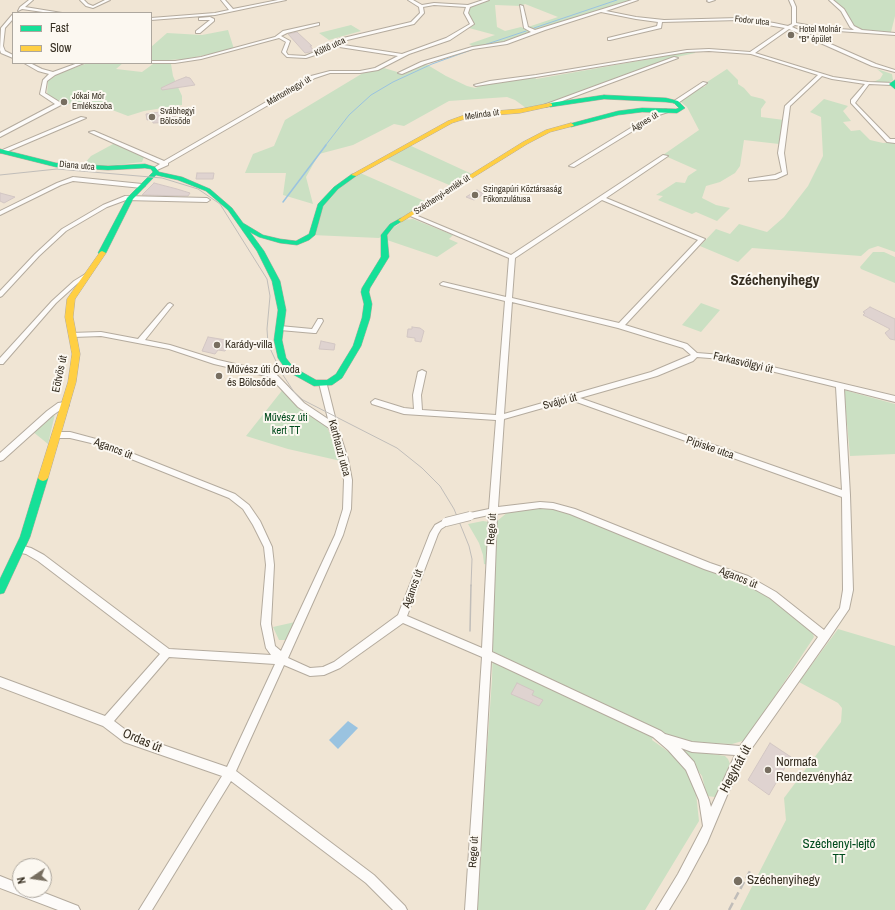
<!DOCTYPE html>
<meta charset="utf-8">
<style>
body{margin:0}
#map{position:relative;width:895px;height:910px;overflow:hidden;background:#f0e5d4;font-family:"Archivo Narrow",sans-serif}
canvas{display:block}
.legend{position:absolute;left:12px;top:12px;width:140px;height:52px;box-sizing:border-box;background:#fcf8f1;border:1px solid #ada79e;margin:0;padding:5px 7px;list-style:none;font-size:12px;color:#362e21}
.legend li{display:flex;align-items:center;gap:8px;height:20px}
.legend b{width:20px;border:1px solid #ada79e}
.north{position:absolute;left:12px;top:858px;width:40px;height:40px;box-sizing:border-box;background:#fcf8f1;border:1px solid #ada79e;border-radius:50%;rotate:257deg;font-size:11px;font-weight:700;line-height:16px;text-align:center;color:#362e21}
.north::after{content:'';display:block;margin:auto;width:14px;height:18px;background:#776e60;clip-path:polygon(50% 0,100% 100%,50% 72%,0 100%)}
</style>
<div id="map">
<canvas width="895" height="910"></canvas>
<ul class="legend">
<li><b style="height:5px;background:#16e098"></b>Fast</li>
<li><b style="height:5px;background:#ffcf43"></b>Slow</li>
</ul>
<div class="north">N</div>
</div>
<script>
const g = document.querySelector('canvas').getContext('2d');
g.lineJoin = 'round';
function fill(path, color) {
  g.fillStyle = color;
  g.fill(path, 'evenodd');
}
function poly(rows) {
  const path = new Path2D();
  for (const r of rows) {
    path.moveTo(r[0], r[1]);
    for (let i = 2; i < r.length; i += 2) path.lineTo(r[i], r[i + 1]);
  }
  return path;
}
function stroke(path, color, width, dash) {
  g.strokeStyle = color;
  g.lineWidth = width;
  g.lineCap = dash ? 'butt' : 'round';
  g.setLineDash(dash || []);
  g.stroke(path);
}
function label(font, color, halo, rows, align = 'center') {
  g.font = font + ' "Archivo Narrow",sans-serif';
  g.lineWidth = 4;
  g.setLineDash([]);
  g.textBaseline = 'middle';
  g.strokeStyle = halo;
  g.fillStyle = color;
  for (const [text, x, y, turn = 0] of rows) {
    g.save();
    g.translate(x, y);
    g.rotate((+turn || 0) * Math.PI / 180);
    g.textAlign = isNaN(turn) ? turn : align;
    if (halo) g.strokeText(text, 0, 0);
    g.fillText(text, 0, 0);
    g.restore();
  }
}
fill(poly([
 [487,0,636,0,535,30,528,27,558,17,525,4,521,6,495,5,497,27,505,31,521,27,532,32,497,44,474,47,469,44,495,35,469,28,474,23,466,13,468,6],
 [833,0,895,0,895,16,891,32,885,33,860,31,852,26,847,16],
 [351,25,361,31,329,40,319,33],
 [228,30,234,49,186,59,151,61,151,47,167,33,202,35],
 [695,51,695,53,668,59,546,104,526,108,515,100,507,97,449,101,404,126,394,124,353,145,319,154,306,177,313,204,283,195,286,173,245,173,253,154,274,146,285,120,363,73,384,68,404,74,426,64,446,76,467,86,475,88,488,83,535,77,536,79],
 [88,63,123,63,116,69,142,72,153,64,171,64,173,76,182,96,182,105,144,111,128,116,107,108,95,111,78,103,64,104,47,95,48,81,57,74],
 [727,69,738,80,738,84,744,88,751,96,763,99,766,102,761,109,761,117,784,120,779,144,744,140,740,166,735,173,720,182,706,186,702,198,716,205,730,208,717,221,696,212,692,214,658,200,663,196,656,195,676,182,685,183,688,176,697,170,663,155,699,130,687,107,681,102,682,100,701,86,704,87,706,85,704,84],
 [877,69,892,74,893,80,887,83,873,82,880,79,883,74],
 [824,99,848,106,843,111,851,121,843,122,851,131,860,130,870,140,883,143,895,142,895,252,878,246,869,249,861,256,752,248,738,262,700,246,716,229,730,234,739,224,767,232,784,217,808,186,823,156,821,117,810,112],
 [115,143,144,157,142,162,107,166,83,165,91,156],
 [409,145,474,175,454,187,385,158],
 [358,172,429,203,379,238,312,235,320,205],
 [413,219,453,235,449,239,458,243,437,257,387,240,387,235,401,220],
 [873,252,884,252,895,257,895,283,861,269,860,267],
 [701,303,720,310,701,332,682,325],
 [284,388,327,427,341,461,288,449,246,436],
 [844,390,895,404,895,454,850,456],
 [53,413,55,414,48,444,32,431],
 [537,507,556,508,758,588,811,629,814,637,746,740,732,744,702,743,687,741,655,731,652,740,673,755,687,772,696,793,699,821,645,910,476,910,492,679,496,522,509,511],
 [483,521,489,522,488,565,484,564,483,555,479,543,468,524],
 [295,622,288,640,279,640,273,627],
 [838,629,895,646,895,910,740,910,786,820,784,798,841,722,842,708,838,703,799,682],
 [678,745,693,751,725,756,728,759,730,764,715,797,707,796,702,776]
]), '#cbe0c3');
fill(poly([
 [348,721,358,728,338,749,329,740]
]), '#9ac3e0');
stroke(poly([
 [534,28,617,0],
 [484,45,526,31],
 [325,146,349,115,371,95,393,82,432,64,471,50]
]), '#9ac3e0', 1);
stroke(poly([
 [283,202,326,145]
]), '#9ac3e0', 1.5);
const building = poly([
 [297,32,312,46,310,46,314,51,305,53,288,34,297,32],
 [186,77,190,78,195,85,162,90,161,88,178,80,186,77],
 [173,110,177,122,153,123,152,119,147,120,146,114,173,110],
 [197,173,214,173,213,179,196,179,197,173],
 [154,183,177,189,190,193,188,196,142,195,154,183],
 [477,190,484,194,474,200,466,197,477,190],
 [0,193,15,197,4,203,0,201,0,193],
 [870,307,895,319,895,340,890,339,885,333,890,329,863,315,865,313,863,312,870,307],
 [412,327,420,328,424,331,421,342,415,341,415,338,407,337,408,329,412,329,412,327],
 [208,337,226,340,231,341,230,344,225,351,218,350,215,354,202,351,208,337],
 [321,341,335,344,334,350,319,349,321,341],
 [517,683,534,691,532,695,543,700,539,706,511,694,517,683],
 [770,743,791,757,769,795,748,780,770,743]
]);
fill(building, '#dfd3d0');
stroke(building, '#d2c6c3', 1);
const street = poly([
 [29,0,33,0,25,7,62,13,50,13,22,9,18,11,20,7,29,0],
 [80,0,84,0,88,4,93,6,105,0,110,0,93,8,86,6,80,0],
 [221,0,225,0,233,9,278,0,286,0,215,15,151,20,151,18,215,13,229,10,221,0],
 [408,0,413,0,422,5,434,3,468,5,483,0,489,0,470,7,468,13,474,24,450,40,409,54,378,70,360,73,330,73,315,78,168,163,168,165,157,170,152,169,160,164,89,132,94,131,164,161,311,76,330,71,360,71,375,68,398,56,333,46,321,53,306,58,287,57,282,52,286,42,279,38,201,59,175,63,149,63,151,63,151,61,175,61,201,57,275,37,283,31,319,23,319,25,287,33,281,36,290,41,286,52,288,55,305,56,317,51,339,39,411,22,420,13,419,7,408,0],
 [434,5,466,7,464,13,470,24,446,38,402,54,337,44,343,41,414,24,424,13,423,7,434,5],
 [632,0,638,0,606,11,636,17,664,20,739,18,774,23,788,26,792,24,792,7,789,0,793,0,796,7,796,23,824,28,854,30,850,27,841,11,829,0,833,0,844,9,854,26,862,30,895,33,895,35,824,30,795,25,792,27,876,64,895,70,895,72,872,66,789,29,755,53,833,77,868,82,894,83,894,84,892,85,869,84,855,103,890,139,895,139,895,143,887,142,851,103,851,100,865,84,832,79,822,76,790,106,784,153,787,174,776,179,749,181,749,179,775,175,782,172,778,153,785,106,818,75,751,54,709,51,687,52,536,77,476,86,474,85,490,81,536,75,687,50,709,49,750,52,785,28,739,20,662,22,661,28,610,40,608,40,608,38,657,26,658,22,636,19,601,12,545,30,507,44,473,49,425,64,402,74,398,73,421,62,472,47,504,42,531,32,524,28,520,5,523,6,528,27,535,30,632,0],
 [708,0,715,0,709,2,707,1,708,0],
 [12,15,13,15,13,19,5,28,3,46,5,51,13,55,13,58,1,53,0,50,1,28,12,15],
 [210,17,214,19,214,21,200,33,196,33,196,31,210,20,199,20,199,18,210,17],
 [674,57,678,58,546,107,541,106,674,57],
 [24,63,30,63,42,69,53,72,78,63,84,63,55,75,47,81,45,93,61,103,61,105,0,137,0,133,55,104,40,94,43,80,49,74,38,71,24,63],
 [703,82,707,83,678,103,674,103,674,101,703,82],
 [666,109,669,111,668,112,659,115,574,167,569,166,655,113,666,109],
 [81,117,86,118,4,153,0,153,0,151,81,117],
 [663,155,668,156,606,198,705,239,625,325,687,344,697,353,722,355,895,396,895,402,844,389,850,495,853,590,849,609,828,640,747,755,728,793,707,843,686,882,669,910,656,910,678,874,703,826,699,800,686,770,668,750,653,737,491,661,477,910,465,910,482,657,403,623,340,668,324,675,310,676,284,665,236,771,374,875,405,906,407,910,393,910,366,883,231,781,152,910,139,910,222,776,124,742,103,726,0,687,0,677,105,716,160,654,38,561,26,554,17,552,16,549,17,546,20,545,31,548,44,555,169,649,271,655,266,648,261,624,266,565,264,547,253,525,243,509,229,498,91,443,70,438,56,438,52,435,56,432,70,432,96,439,235,494,249,505,260,521,272,547,274,565,271,624,275,646,281,651,335,535,343,509,344,480,340,459,329,428,298,407,270,377,214,364,169,349,101,336,73,337,71,337,70,335,71,333,101,332,138,339,168,304,170,303,173,305,172,306,145,340,170,345,218,360,275,373,304,403,328,419,319,383,320,381,326,381,336,421,336,426,339,431,348,459,352,480,351,509,343,535,288,658,310,668,323,667,334,662,398,615,430,533,435,525,446,519,449,520,450,522,449,524,441,529,438,534,407,616,482,648,489,515,470,519,467,518,466,516,467,514,470,513,489,509,496,420,404,414,372,404,371,402,375,399,404,408,414,409,413,395,418,372,422,370,426,372,421,395,422,410,496,415,505,301,441,285,440,284,443,282,506,297,509,258,408,215,409,214,413,214,511,255,663,155],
 [602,200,698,240,619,323,512,298,515,258,602,200],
 [512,302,618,328,683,348,691,355,651,372,504,414,512,302],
 [697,357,722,359,836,387,842,490,580,398,657,376,693,361,697,357],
 [571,400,842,497,843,590,840,608,824,630,776,592,748,576,710,563,575,509,553,503,540,502,498,507,504,419,571,400],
 [540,508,553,509,570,514,704,569,742,582,770,598,818,637,740,746,692,742,665,734,661,731,492,652,497,514,540,508],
 [169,657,275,664,227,767,131,734,114,721,169,657],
 [681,748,692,752,735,755,711,807,709,800,694,762,681,748],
 [73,177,142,184,145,186,142,188,73,181,61,185,0,215,0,211,57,183,73,177],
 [125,196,207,198,210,200,207,202,126,200,107,207,66,231,39,256,2,296,0,297,0,291,35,254,62,229,103,205,125,196],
 [87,273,89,274,89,276,78,283,56,303,3,364,0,364,0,358,52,301,74,281,87,273],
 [318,319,322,319,323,321,316,333,314,333,280,330,277,328,280,326,312,329,318,319],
 [65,402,69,405,68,407,63,408,53,415,3,460,0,461,0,453,47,411,58,403,65,402],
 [0,876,20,884,20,890,37,890,78,906,80,910,58,910,0,888,0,876]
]);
const fast = poly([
 [895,80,895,89,889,84,895,80],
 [604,95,666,98,678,101,685,108,677,113,642,112,618,115,571,127,568,125,569,124,618,111,642,108,676,109,679,108,674,103,666,102,604,99,550,107,547,105,550,103,604,95],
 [0,149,56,163,108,166,145,164,155,167,159,172,182,177,210,189,232,208,243,223,263,235,280,239,296,241,309,234,318,204,334,187,352,174,356,174,356,176,338,189,323,206,315,235,309,240,297,245,280,243,259,237,250,232,264,251,280,281,286,310,282,340,286,358,293,367,316,380,327,380,336,374,353,346,362,318,364,304,361,292,362,288,381,257,381,235,390,224,401,218,404,220,394,226,387,235,389,257,370,288,369,292,372,304,370,318,361,346,342,378,332,385,314,386,287,371,278,358,274,340,278,310,272,281,257,251,228,210,206,191,178,180,156,175,133,199,106,253,102,255,98,253,127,198,153,172,151,169,145,168,108,170,56,167,0,153,0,149],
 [43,475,46,476,48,478,30,537,4,593,0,594,0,579,20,537,38,478,40,476,43,475]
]);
const slow = poly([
 [550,103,552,104,552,106,520,113,471,117,452,123,356,176,351,175,448,121,470,113,520,109,550,103],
 [571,123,574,125,573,126,550,132,527,144,403,221,401,222,398,220,523,142,546,130,571,123],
 [102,251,106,253,75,299,73,317,80,354,76,382,48,478,46,480,43,481,40,480,38,478,68,382,72,354,65,317,67,299,100,252,102,251]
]);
stroke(street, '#b4ab9e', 2);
stroke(fast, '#b4ab9e', 1);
stroke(slow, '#b4ab9e', 1);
fill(street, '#fdfbf9');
fill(fast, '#16e098');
fill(slow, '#ffcf43');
stroke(poly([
 [0,175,57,169,162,178,198,189,220,204,267,279,270,296,267,329,268,344,281,372,294,392,303,400,397,448,422,468,440,486,454,509,469,546,472,559,471,586]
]), '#c0bdb9', 1);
stroke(poly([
 [470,631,471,585]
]), '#c0bdb9', 1.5);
stroke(poly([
 [729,910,751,869]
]), '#c0bdb9', 2.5, [8, 4]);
const streetBridge = poly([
 [446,522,470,516]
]);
stroke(streetBridge, '#b4ab9e', 10, []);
stroke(streetBridge, '#fdfbf9', 8);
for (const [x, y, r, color] of [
 [791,35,4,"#776e60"],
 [64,102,4,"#776e60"],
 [152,117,4,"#776e60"],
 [475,195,4,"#776e60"],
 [217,345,4,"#776e60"],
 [219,376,4,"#776e60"],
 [768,770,4,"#776e60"],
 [738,881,5,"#776e60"]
]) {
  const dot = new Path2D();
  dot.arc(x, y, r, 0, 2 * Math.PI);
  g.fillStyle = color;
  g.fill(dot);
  stroke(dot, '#fcf8f1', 1.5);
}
label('9px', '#362e21', '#fcf8f1', [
 ["Fodor utca",752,21,6],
 ["Költő utca",330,47,-25],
 ["Mártonhegyi út",289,91,-30],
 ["Melinda út",482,115,-8],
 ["Ágnes út",645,122,-31],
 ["Diana utca",77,166,5],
 ["Széchenyi-emlék út",442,195,-33]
]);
label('9px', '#362e21', '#fcf8f1', [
 ["Hotel Molnár",799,30],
 ["\"B\" épület",799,40],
 ["Jókai Mór",72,97],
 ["Emlékszoba",72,107],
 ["Svábhegyi",160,112],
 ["Bölcsőde",160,122],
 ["Szingapúri Köztársaság",483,190],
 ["Főkonzulátusa",483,200]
], 'left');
label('11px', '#362e21', '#fcf8f1', [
 ["Karády-villa",225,345],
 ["Művész úti Óvoda",227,370],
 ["és Bölcsőde",227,383]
], 'left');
label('11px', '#362e21', '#fcf8f1', [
 ["Farkasvölgyi út",743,363,13],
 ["Eötvös út",60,374,-78],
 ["Svájci út",560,402,-15],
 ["Karthauzi utca",339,448,75],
 ["Pipiske utca",710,448,19],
 ["Agancs út",113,449,21],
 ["Rege út",492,529,-87],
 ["Agancs út",738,578,22],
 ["Agancs út",413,589,-70],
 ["Rege út",474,852,-87]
]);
label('11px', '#004b1d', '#fcf8f1', [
 ["Művész úti",286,418],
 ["kert TT",286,431]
]);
label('13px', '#362e21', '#fcf8f1', [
 ["Ordas út",142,741,23],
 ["Hegyhát út",736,769,-62]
]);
label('13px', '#362e21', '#fcf8f1', [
 ["Normafa",776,763],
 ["Rendezvényház",776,778],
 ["Széchenyihegy",747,881]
], 'left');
label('13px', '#004b1d', '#fcf8f1', [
 ["Széchenyi-lejtő",839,845],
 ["TT",839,860]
]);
label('bold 15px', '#362e21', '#fcf8f1', [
 ["Széchenyihegy",775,281]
]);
</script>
